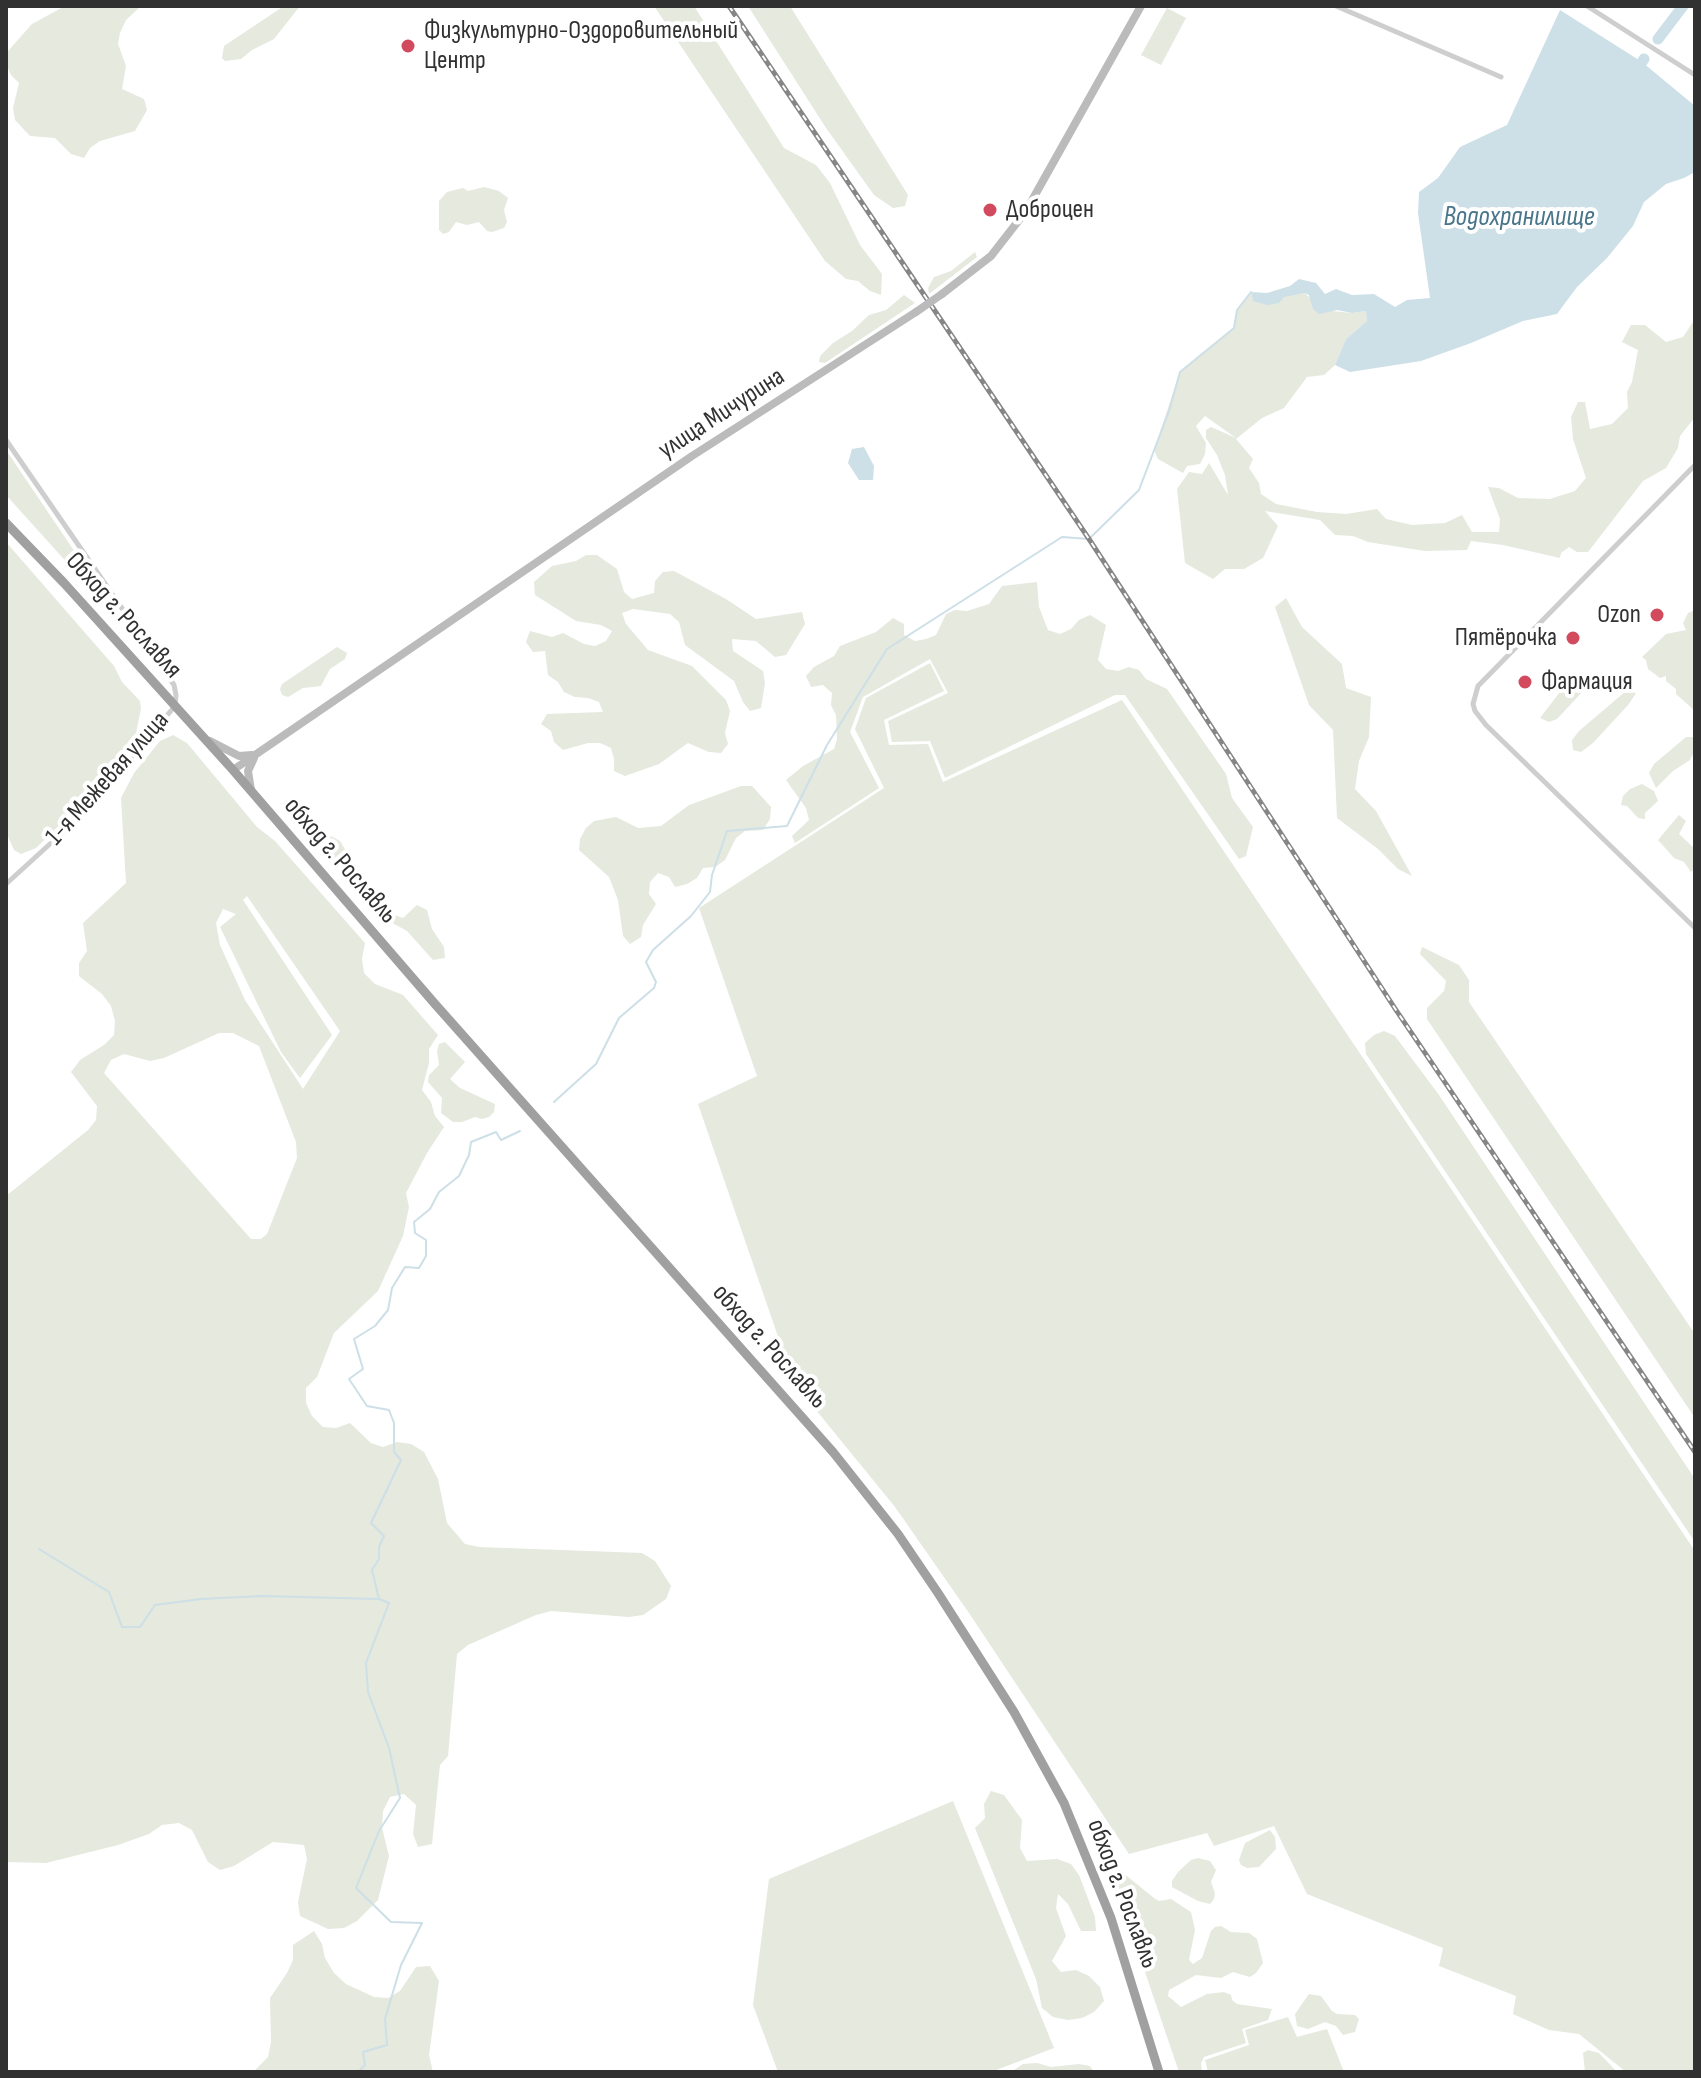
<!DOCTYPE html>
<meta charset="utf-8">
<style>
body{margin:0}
#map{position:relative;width:1701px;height:2078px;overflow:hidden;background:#fff;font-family:"Sofia Sans Condensed",sans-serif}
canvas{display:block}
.frame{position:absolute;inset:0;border:8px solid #313131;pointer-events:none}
</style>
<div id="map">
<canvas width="1701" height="2078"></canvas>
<div class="frame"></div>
</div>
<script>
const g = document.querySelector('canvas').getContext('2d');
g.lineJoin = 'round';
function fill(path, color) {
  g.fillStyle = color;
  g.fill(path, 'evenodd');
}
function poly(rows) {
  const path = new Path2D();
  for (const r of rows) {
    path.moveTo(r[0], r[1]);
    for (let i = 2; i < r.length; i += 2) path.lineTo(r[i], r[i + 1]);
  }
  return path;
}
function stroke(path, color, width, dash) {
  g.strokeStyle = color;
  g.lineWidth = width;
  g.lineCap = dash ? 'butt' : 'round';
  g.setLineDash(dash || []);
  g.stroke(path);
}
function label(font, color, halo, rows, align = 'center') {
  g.font = font + ' "Sofia Sans Condensed",sans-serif';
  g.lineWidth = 8;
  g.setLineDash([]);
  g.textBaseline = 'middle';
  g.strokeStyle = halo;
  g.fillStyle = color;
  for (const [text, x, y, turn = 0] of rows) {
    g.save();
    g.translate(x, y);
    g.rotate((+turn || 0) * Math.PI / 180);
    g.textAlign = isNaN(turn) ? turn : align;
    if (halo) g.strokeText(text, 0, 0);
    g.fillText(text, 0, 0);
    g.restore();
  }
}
fill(poly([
 [65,6,141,6,126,20,120,33,118,44,126,66,122,89,144,99,147,110,135,131,100,141,90,148,84,158,71,154,55,138,30,136,15,120,13,108,19,83,11,75,6,64,8,51,32,24],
 [284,6,300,6,274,39,252,50,241,59,225,61,222,58,224,46],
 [654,6,694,6,784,148,816,165,830,183,860,245,882,274,881,295,870,291,858,281,846,279,825,261],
 [748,6,790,6,908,195,905,206,893,208,874,195,826,128],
 [1167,8,1186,18,1161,65,1141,55],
 [484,187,499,191,508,198,504,210,507,222,504,228,492,232,487,231,479,222,467,225,456,222,449,232,443,234,439,230,439,201,447,192,463,188,468,191],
 [975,252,977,257,929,294,928,288,934,277,951,271],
 [1251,292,1253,301,1304,293,1312,299,1313,309,1352,313,1366,311,1367,321,1346,339,1335,365,1324,375,1307,377,1284,408,1262,418,1236,439,1253,459,1249,468,1259,483,1261,494,1276,504,1317,512,1346,514,1377,509,1386,519,1412,525,1445,523,1462,515,1472,532,1499,532,1500,519,1488,487,1499,488,1518,498,1550,499,1575,491,1586,478,1573,439,1571,417,1578,402,1585,402,1590,429,1612,424,1628,408,1627,392,1632,382,1638,350,1622,342,1631,325,1645,325,1666,342,1683,337,1695,319,1695,417,1680,436,1678,448,1666,468,1643,481,1588,552,1577,552,1569,547,1561,553,1560,558,1503,545,1471,541,1467,550,1425,551,1368,542,1353,536,1335,535,1320,520,1265,511,1278,526,1263,558,1244,569,1225,569,1213,579,1185,563,1177,489,1189,472,1202,474,1209,463,1228,495,1225,475,1217,455,1206,438,1206,430,1211,427,1236,438,1205,416,1196,426,1206,443,1205,454,1200,464,1187,466,1183,473,1158,459,1154,450,1180,372,1234,328,1237,310],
 [904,295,915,303,825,363,819,362,820,356,833,343,852,331,869,315,886,310],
 [6,450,102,592,98,597,6,495],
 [6,542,114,666,122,682,140,701,141,709,136,733,115,765,75,810,36,848,21,854,14,850,6,832],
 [586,555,597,555,617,569,624,592,632,599,654,593,655,581,663,572,674,571,726,599,756,619,802,612,805,624,786,655,775,657,756,641,732,639,733,651,763,671,765,683,761,708,750,711,743,702,734,681,685,645,679,622,670,614,633,609,622,613,626,624,648,650,692,666,726,700,730,711,725,733,728,744,721,753,709,752,688,743,659,764,625,776,614,771,614,759,611,748,600,743,588,743,563,750,554,742,551,731,541,724,547,714,603,712,599,702,588,698,575,697,564,692,558,682,548,675,545,651,533,652,526,642,530,631,552,637,563,633,584,644,595,646,606,641,612,631,601,625,576,621,535,595,534,582,552,566,576,561],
 [1037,582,1039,607,1048,630,1060,634,1071,629,1079,620,1090,615,1106,625,1098,660,1106,669,1118,671,1129,667,1139,670,1146,679,1167,689,1226,774,1232,798,1253,827,1246,856,1239,859,1125,695,1115,695,945,778,930,741,892,742,888,721,948,693,930,659,863,697,850,732,879,788,795,843,792,836,809,820,806,808,786,780,803,766,834,749,837,739,836,715,831,705,832,693,823,685,811,687,806,676,814,667,834,656,840,646,876,632,893,618,904,624,904,635,915,641,926,639,936,635,946,614,955,610,967,611,989,604,1002,586],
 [1286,598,1302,627,1342,664,1346,688,1371,697,1369,737,1359,761,1355,789,1376,811,1412,876,1398,869,1378,849,1337,818,1333,730,1309,705,1275,607],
 [1695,610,1695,711,1676,694,1676,689,1666,681,1666,676,1660,678,1648,669,1646,660,1642,657,1666,634,1686,630,1683,623,1688,613],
 [337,647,347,653,345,659,330,669,321,686,303,688,288,697,282,695,280,689,282,684],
 [930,663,944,691,884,720,889,745,928,744,943,782,1122,700,1695,1551,1695,2072,1626,2072,1579,2034,1549,2030,1513,2014,1516,1996,1439,1966,1443,1948,1307,1894,1274,1826,1214,1846,1207,1833,1129,1854,969,1613,895,1507,794,1383,698,1104,757,1076,699,908,884,788,855,729,866,698],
 [1594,673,1595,683,1585,689,1557,719,1549,722,1540,718,1570,679,1579,674],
 [1626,691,1636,693,1629,704,1593,743,1581,752,1573,750,1572,740,1579,731],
 [173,735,187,743,257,827,275,841,365,943,362,959,364,973,375,984,403,995,438,1035,429,1049,429,1063,422,1090,431,1102,435,1116,444,1127,427,1153,406,1193,409,1207,403,1236,378,1291,334,1333,317,1377,306,1388,306,1403,312,1416,323,1427,336,1428,350,1423,371,1443,383,1447,397,1442,411,1444,424,1452,438,1479,447,1523,465,1544,479,1547,642,1553,655,1561,671,1586,666,1599,643,1615,629,1617,551,1611,536,1615,468,1645,457,1654,448,1756,440,1765,432,1844,418,1847,413,1834,416,1805,404,1794,390,1797,383,1811,382,1828,389,1856,378,1900,357,1921,344,1928,328,1929,300,1916,298,1902,307,1859,304,1845,273,1842,234,1866,220,1870,208,1862,192,1830,179,1823,162,1825,149,1834,118,1845,46,1863,6,1862,6,1196,88,1130,96,1120,97,1106,71,1072,80,1060,104,1045,114,1035,115,1021,111,1006,102,994,79,976,79,963,87,951,83,923,126,883,121,798,134,773,160,741],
 [247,896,340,1031,303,1089,245,1000,220,945,216,923,223,909,236,914,220,927,281,1052,300,1078,332,1035,243,900],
 [219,1033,233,1033,259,1046,296,1142,297,1158,267,1234,261,1239,251,1239,104,1073,111,1060,124,1054,150,1061,164,1058],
 [1686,737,1694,737,1695,750,1690,760,1673,771,1656,788,1649,773,1654,764],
 [1642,784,1654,791,1658,801,1645,813,1645,819,1638,818,1627,806,1621,805,1623,796,1630,789],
 [741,786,752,786,771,807,770,819,763,830,745,831,736,838,725,860,715,867,703,868,697,878,687,884,675,887,669,877,658,873,650,882,649,894,656,904,643,925,641,937,630,944,623,936,618,900,609,877,579,850,580,839,586,828,594,821,616,817,638,828,661,826,689,805],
 [1679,815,1686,821,1679,834,1695,849,1695,868,1691,872,1684,862,1674,858,1658,840],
 [318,829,340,841,368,888,392,914,403,918,417,905,427,910,432,929,444,947,445,958,433,960,407,931,387,920,316,837,314,832],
 [1422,947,1459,965,1469,980,1469,1002,1695,1334,1695,1418,1427,1019,1427,1008,1444,991,1446,981,1420,954],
 [1384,1031,1395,1036,1439,1095,1695,1479,1695,1542,1366,1054,1365,1043,1374,1035],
 [445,1042,465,1062,450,1079,460,1088,495,1104,494,1112,489,1117,482,1119,475,1117,462,1122,453,1122,441,1113,442,1098,428,1082,429,1075,439,1065,437,1051,439,1044],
 [991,1791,1004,1795,1022,1820,1020,1848,1027,1861,1057,1859,1071,1864,1079,1875,1095,1917,1096,1931,1081,1931,1068,1904,1058,1894,1056,1908,1066,1936,1052,1961,1061,1972,1076,1970,1089,1976,1100,1987,1104,2001,1094,2012,1082,2018,1068,2020,1053,2017,1042,2008,1036,1979,975,1828,985,1818,984,1804],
 [953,1801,1054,2048,991,2072,778,2072,753,2005,769,1879],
 [1270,1830,1275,1837,1276,1849,1259,1867,1247,1868,1241,1865,1239,1860,1245,1843],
 [1198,1858,1210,1861,1216,1870,1211,1882,1215,1893,1214,1899,1210,1904,1198,1901,1172,1887,1172,1881,1178,1872,1191,1860],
 [1117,1868,1154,1898,1159,1901,1171,1899,1191,1912,1195,1930,1189,1960,1193,1964,1202,1958,1211,1931,1215,1927,1221,1926,1231,1932,1249,1933,1257,1939,1263,1963,1256,1973,1250,1977,1233,1972,1221,1978,1196,1975,1169,1990,1168,1996,1181,2007,1207,1994,1224,1992,1231,1995,1232,2000,1237,2004,1272,2009,1268,2020,1242,2029,1246,2043,1204,2057,1201,2063,1202,2072,1179,2072,1113,1878],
 [314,1931,322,1944,325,1958,334,1973,346,1984,374,1997,388,1998,400,1991,416,1967,430,1966,439,1981,429,2055,433,2072,253,2072,268,2057,271,2042,270,1998,287,1973,293,1960,293,1945],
 [1309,1994,1321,1996,1332,2011,1337,2014,1355,2015,1359,2019,1355,2032,1343,2035,1336,2026,1325,2022,1308,2029,1297,2026,1295,2014],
 [1288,2017,1297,2037,1327,2029,1344,2072,1208,2072,1205,2060,1249,2045,1245,2030],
 [1588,2050,1599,2053,1617,2072,1585,2072,1583,2053],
 [1037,2063,1051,2067,1079,2064,1090,2066,1094,2072,1011,2072,1023,2064]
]), '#e5e9de');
fill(poly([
 [1560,10,1642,62,1695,106,1695,172,1684,178,1666,184,1644,202,1633,226,1607,258,1577,287,1557,314,1523,321,1471,343,1421,361,1350,372,1335,365,1346,339,1367,321,1366,311,1352,313,1337,310,1319,314,1313,309,1309,295,1304,293,1284,297,1279,303,1267,305,1253,301,1251,292,1267,293,1290,286,1299,279,1316,283,1325,294,1336,289,1352,295,1374,294,1395,307,1407,300,1430,298,1418,213,1419,192,1438,178,1460,147,1507,125],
 [864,447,874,466,873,480,859,480,848,463,852,449]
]), '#cddfe7');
stroke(poly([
 [554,1102,596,1064,619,1018,654,988,656,982,646,962,653,950,691,916,710,892,712,875,727,831,787,826,827,745,887,649,1062,537,1089,539,1139,490,1169,411,1180,372,1234,328,1237,310,1251,292],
 [39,1549,109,1592,122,1627,140,1627,155,1605,201,1599,262,1596,377,1599],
 [358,2072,365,2065,363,2052,387,2045,385,2019,401,1965,422,1923,391,1922,356,1888,379,1831,400,1798,389,1748,368,1692,366,1663,389,1603,379,1599,372,1570,379,1559,379,1547,384,1536,371,1523,401,1460,394,1452,394,1423,389,1410,367,1406,349,1379,363,1369,354,1339,375,1326,388,1310,392,1288,405,1267,419,1268,426,1256,426,1240,415,1233,414,1222,430,1209,439,1192,459,1176,469,1155,471,1142,496,1132,501,1140,520,1131]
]), '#cddfe7', 2);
stroke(poly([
 [1658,39,1683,6],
 [1642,62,1644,59]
]), '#cddfe7', 11);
stroke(poly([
 [1336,6,1501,77],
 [1587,6,1695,75],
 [6,440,148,646,174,685,176,695,175,706,84,813,6,884],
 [1695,465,1478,686,1473,704,1475,711,1486,725,1695,928]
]), '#cecece', 5);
stroke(poly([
 [942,294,991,256,1026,211,1141,6],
 [210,741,239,756,252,755],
 [233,770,692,456,916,312],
 [251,790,248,771,254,758]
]), '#bbb', 8);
stroke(poly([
 [6,523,64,583,233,770,435,1004,833,1452,898,1534,938,1593,1014,1712,1064,1803,1111,1918,1159,2072]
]), '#a0a0a0', 9);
const rail = poly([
 [729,6,1089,539,1396,1010,1695,1452]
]);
stroke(rail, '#868686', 5);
stroke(rail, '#fff', 2, [6]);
stroke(poly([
 [916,312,942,294]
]), '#bbb', 8);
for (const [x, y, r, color] of [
 [408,46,8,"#d14a5d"],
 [990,210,8,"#d14a5d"],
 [1657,615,8,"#d14a5d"],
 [1573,638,8,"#d14a5d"],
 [1525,682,8,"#d14a5d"]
]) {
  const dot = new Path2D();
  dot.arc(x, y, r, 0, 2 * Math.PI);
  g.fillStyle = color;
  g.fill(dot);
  stroke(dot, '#fff', 3);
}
label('26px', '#313131', '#fff', [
 ["Физкультурно-Оздоровительный",424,31],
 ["Центр",424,61],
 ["Доброцен",1006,210],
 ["Ozon",1641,615,"right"],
 ["Пятёрочка",1557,638,"right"],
 ["Фармация",1541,682]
], 'left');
label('26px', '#313131', '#fff', [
 ["улица Мичурина",722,414,-33],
 ["Обход г. Рославля",123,616,48],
 ["1-я Межевая улица",108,779,-48],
 ["обход г. Рославль",340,861,49],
 ["обход г. Рославль",769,1347,48],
 ["обход г. Рославль",1122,1894,69]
]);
label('italic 28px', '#48758a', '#fff', [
 ["Водохранилище",1519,218]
]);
</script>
